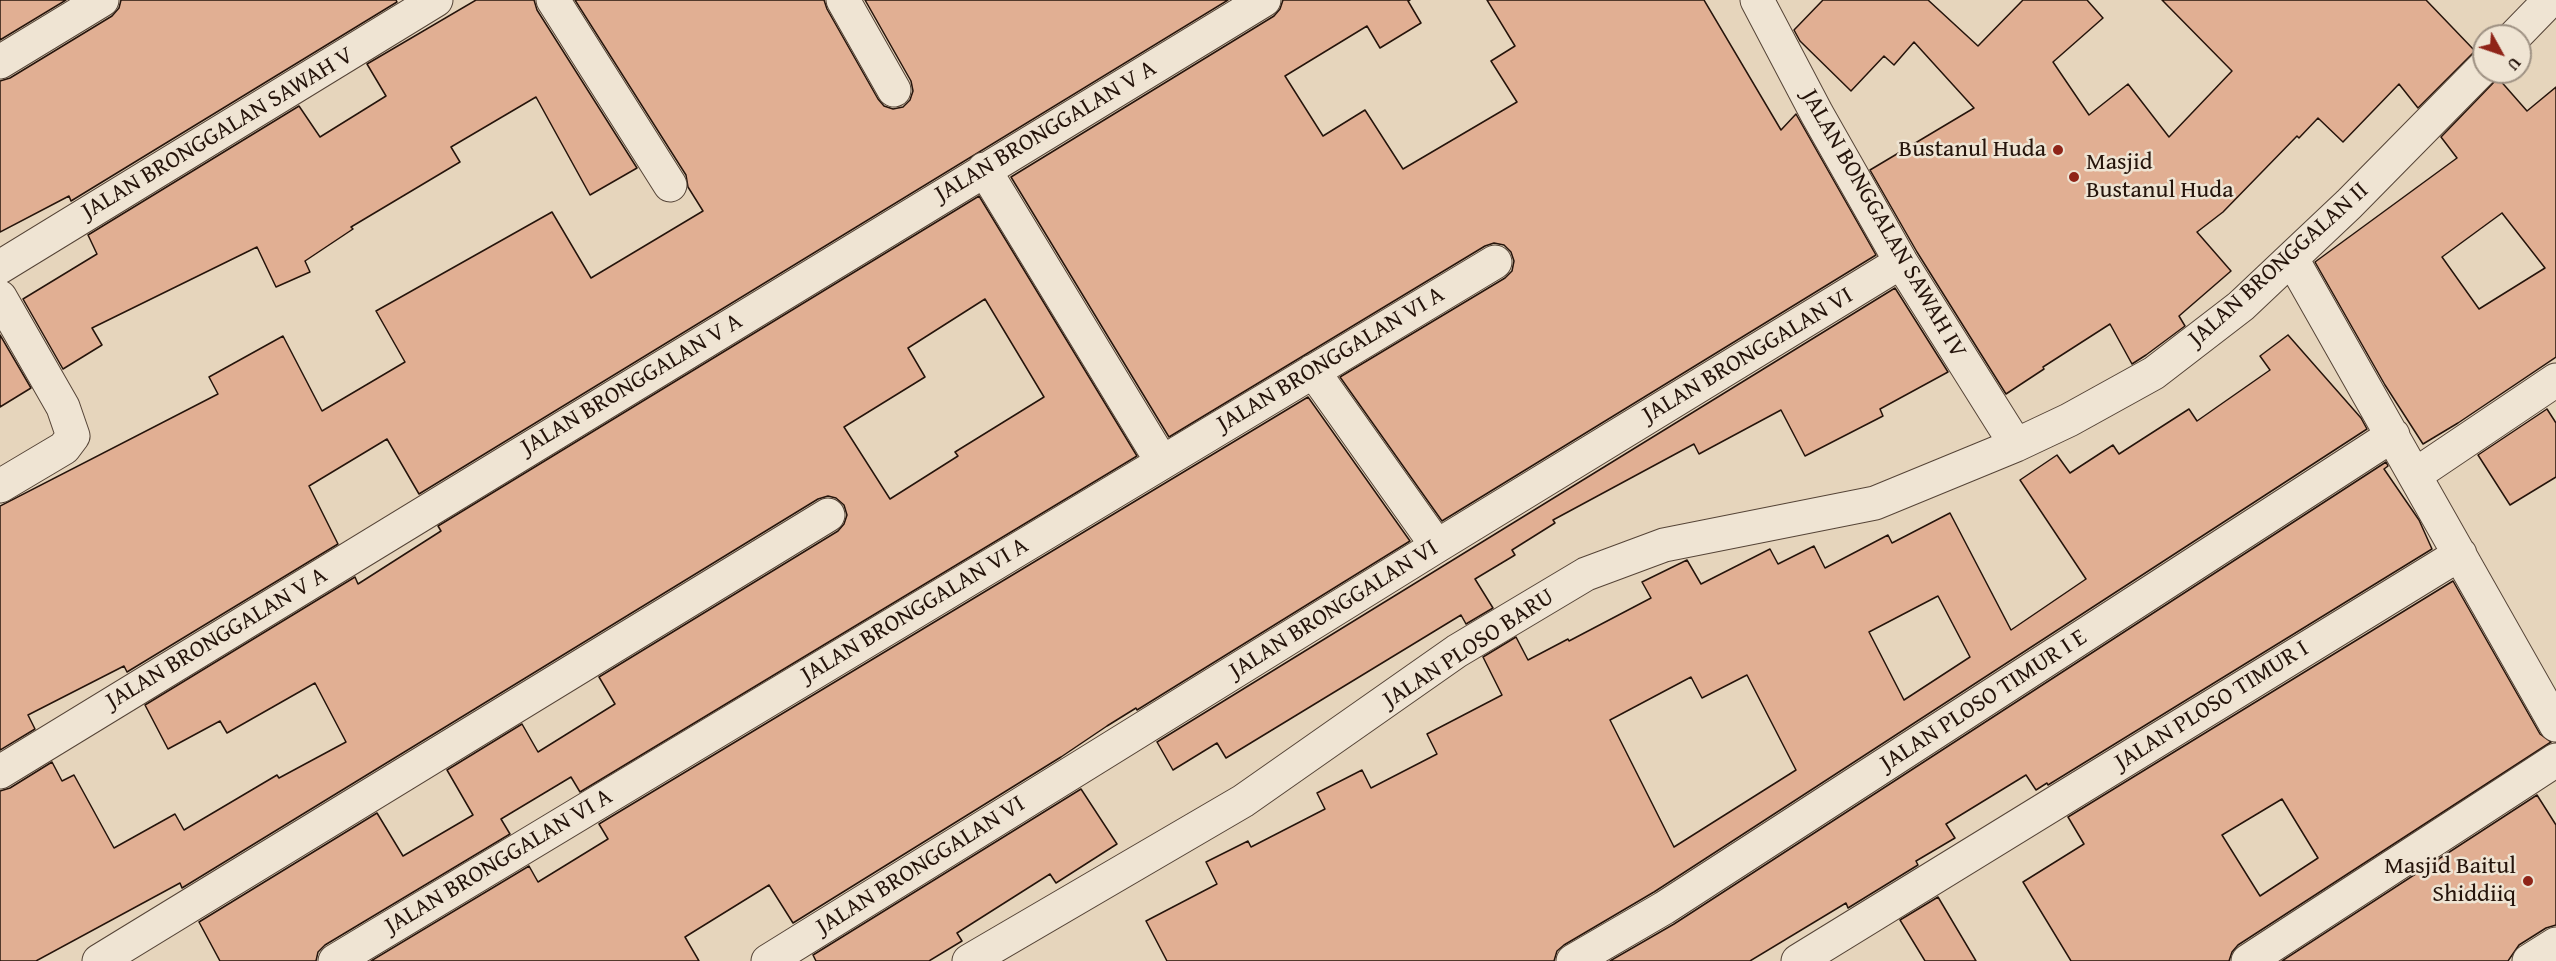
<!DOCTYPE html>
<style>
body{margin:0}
#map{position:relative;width:2556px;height:961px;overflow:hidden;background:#e6d5bc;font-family:"Gentium Book Plus",serif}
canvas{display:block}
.north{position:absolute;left:2472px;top:24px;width:60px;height:60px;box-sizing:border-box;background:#efe4d3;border:2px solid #9e9183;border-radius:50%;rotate:130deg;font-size:16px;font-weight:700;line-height:24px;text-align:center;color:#25140b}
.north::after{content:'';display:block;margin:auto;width:21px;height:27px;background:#8f2418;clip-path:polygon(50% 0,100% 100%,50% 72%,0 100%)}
</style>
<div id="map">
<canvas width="2556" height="961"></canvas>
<div class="north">U</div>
</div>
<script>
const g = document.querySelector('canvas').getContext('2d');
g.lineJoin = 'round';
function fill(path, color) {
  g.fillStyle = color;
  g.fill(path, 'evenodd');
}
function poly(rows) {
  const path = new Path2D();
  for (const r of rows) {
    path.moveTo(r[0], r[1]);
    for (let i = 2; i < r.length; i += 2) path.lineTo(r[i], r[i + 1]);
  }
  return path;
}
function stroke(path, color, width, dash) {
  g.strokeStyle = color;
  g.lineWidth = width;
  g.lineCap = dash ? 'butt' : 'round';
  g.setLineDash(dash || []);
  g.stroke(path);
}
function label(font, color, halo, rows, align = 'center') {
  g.font = font + ' "Gentium Book Plus",serif';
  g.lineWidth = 5;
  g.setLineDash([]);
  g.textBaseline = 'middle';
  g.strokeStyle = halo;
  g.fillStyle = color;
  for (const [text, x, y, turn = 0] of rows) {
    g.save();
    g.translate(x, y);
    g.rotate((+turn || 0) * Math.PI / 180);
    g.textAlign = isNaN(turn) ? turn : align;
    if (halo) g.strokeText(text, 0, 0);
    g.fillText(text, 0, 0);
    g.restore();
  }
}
const building = poly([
 [0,0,66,0,0,40,0,0],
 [121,0,396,0,397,2,71,201,69,196,0,232,0,81,10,78,112,16,119,8,121,0],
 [476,0,534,0,537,10,637,168,590,195,536,97,451,147,460,162,351,227,353,229,305,261,310,272,276,287,257,247,92,328,102,345,63,369,23,299,97,254,88,235,299,106,320,137,386,96,367,64,476,0],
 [575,0,824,0,827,9,878,99,884,106,893,109,903,107,910,100,913,91,911,81,865,0,1228,0,419,494,387,439,309,486,338,544,127,672,124,666,28,715,35,729,0,750,0,506,218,394,209,377,283,336,322,411,405,362,376,311,552,212,591,278,703,211,688,187,686,175,575,0],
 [1283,0,1410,0,1408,1,1421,23,1380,48,1367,26,1285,76,1323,136,1365,110,1403,169,1517,102,1491,61,1515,46,1487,0,1704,0,1781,130,1796,114,1876,255,1442,521,1340,377,1505,278,1512,271,1514,261,1511,252,1504,245,1494,243,1485,246,1169,437,1011,177,1274,16,1280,9,1283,0],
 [1823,0,1928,0,1978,46,2023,0,2087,0,2103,18,2053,62,2089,115,2128,84,2169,137,2232,71,2162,0,2426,0,2475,51,2418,108,2399,84,2343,142,2318,118,2299,138,2297,136,2223,212,2197,232,2231,271,2179,316,2185,326,2146,355,2132,364,2110,324,2043,367,2044,369,2006,394,1917,252,1870,170,1974,108,1914,42,1894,65,1884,56,1851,91,1800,41,1794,30,1823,0],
 [2498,78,2527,111,2556,87,2556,357,2458,423,2423,444,2385,385,2315,262,2457,158,2441,137,2498,78],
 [2502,213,2545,268,2479,309,2442,257,2502,213],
 [979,196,1137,456,580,792,571,777,501,819,510,834,325,945,318,952,316,961,220,961,199,922,377,813,403,856,473,815,447,770,522,724,538,752,615,704,599,677,838,531,844,524,847,515,844,505,836,498,828,496,818,499,182,888,180,883,36,961,0,961,0,791,10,788,52,762,62,781,74,775,114,848,175,814,184,830,277,775,279,778,346,742,315,683,227,733,220,721,168,749,145,705,355,577,358,584,441,531,438,526,979,196],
 [985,299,1044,397,955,452,958,456,890,499,844,427,925,377,908,348,985,299],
 [1895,288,1948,372,1880,409,1883,416,1805,456,1781,410,1699,454,1694,444,1553,520,1555,523,1512,550,1515,555,1475,579,1493,608,1466,624,1461,615,1226,758,1217,743,1173,770,1157,742,1895,288],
 [0,335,31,388,0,407,0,335],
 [2288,335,2361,418,2367,429,1654,892,1564,945,1557,951,1554,961,1167,961,1146,921,1217,884,1206,862,1248,841,1251,847,1325,809,1317,793,1362,770,1371,788,1437,754,1427,734,1502,695,1483,657,1516,637,1528,660,1568,639,1569,641,1651,598,1642,582,1687,560,1701,584,1770,549,1778,564,1814,546,1825,568,1888,535,1892,543,1950,513,2011,630,2086,579,2020,480,2057,455,2070,473,2113,445,2119,454,2189,409,2197,421,2270,370,2260,356,2288,335],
 [1938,596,1970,657,1904,700,1869,632,1938,596],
 [1747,675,1796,770,1674,847,1610,720,1691,677,1702,698,1747,675],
 [1308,397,1410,541,1137,710,1136,708,1107,726,1061,757,793,923,769,885,685,937,699,961,371,961,529,866,538,882,608,839,599,824,1308,397],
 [2547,409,2556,423,2556,477,2510,505,2478,455,2547,409],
 [2386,462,2388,466,2384,469,2419,520,2432,549,2048,785,2047,783,2036,790,2026,775,1946,824,1955,838,1916,861,1918,865,1848,908,1846,903,1750,961,1610,961,1674,924,2386,462],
 [2453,581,2540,734,2551,742,2238,945,2232,952,2229,961,2071,961,2023,882,2084,844,2068,817,2453,581],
 [2282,799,2318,858,2260,896,2222,835,2282,799],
 [1081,789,1117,844,1056,883,1050,874,957,933,962,941,929,961,816,961,813,955,1081,789],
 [2537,795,2556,825,2556,925,2546,928,2519,945,2508,961,2282,961,2537,795],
 [1938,897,1976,961,1925,961,1900,920,1938,897]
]);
fill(building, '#e1af93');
stroke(building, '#25140b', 1.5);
const minor = poly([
 [553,0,670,185],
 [843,0,894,90],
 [1757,0,1817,114,1901,262,2016,445],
 [2515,36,2550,0],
 [0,62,102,0],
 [984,169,1162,462],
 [2292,259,2556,725],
 [0,267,436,0],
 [0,297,63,407,73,436,64,448,0,486],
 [1313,371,1437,546],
 [2415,475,2556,380],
 [0,772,1264,0],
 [99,961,828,515],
 [335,961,1495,262],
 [768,961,1437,546,1901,262],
 [969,961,1243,801,1457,651,1586,574,1664,545,1875,503,2016,445,2069,420,2154,373,2241,306,2349,204,2484,67],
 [1573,961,1664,908,2393,435],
 [1798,961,2460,554],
 [2248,961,2556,760],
 [2529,961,2556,944]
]);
stroke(minor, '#554437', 35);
stroke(minor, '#efe4d3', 33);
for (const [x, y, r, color] of [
 [2058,150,6,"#8f2418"],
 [2074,177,6,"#8f2418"],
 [2528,881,6,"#8f2418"]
]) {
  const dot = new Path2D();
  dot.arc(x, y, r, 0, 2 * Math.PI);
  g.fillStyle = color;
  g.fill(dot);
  stroke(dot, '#efe4d3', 2);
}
label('24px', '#25140b', '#efe4d3', [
 ["JALAN BRONGGALAN V A",1046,132,-31],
 ["JALAN BRONGGALAN SAWAH V",218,134,-31],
 ["JALAN BONGGALAN SAWAH IV",1883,224,60],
 ["JALAN BRONGGALAN II",2279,265,-42],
 ["JALAN BRONGGALAN VI",1748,356,-31],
 ["JALAN BRONGGALAN VI A",1331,360,-31],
 ["JALAN BRONGGALAN V A",632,385,-31],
 ["JALAN BRONGGALAN VI",1334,610,-32],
 ["JALAN BRONGGALAN VI A",915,611,-31],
 ["JALAN BRONGGALAN V A",217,639,-31],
 ["JALAN PLOSO BARU",1469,649,-33],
 ["JALAN PLOSO TIMUR I E",1984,701,-33],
 ["JALAN PLOSO TIMUR I",2212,706,-32],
 ["JALAN BRONGGALAN VI A",499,862,-31],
 ["JALAN BRONGGALAN VI",921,866,-32]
]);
label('24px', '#25140b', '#efe4d3', [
 ["Bustanul Huda",2046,150],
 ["Masjid",2086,163,"left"],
 ["Bustanul Huda",2086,191,"left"],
 ["Masjid Baitul",2516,867],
 ["Shiddiiq",2516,895]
], 'right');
</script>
